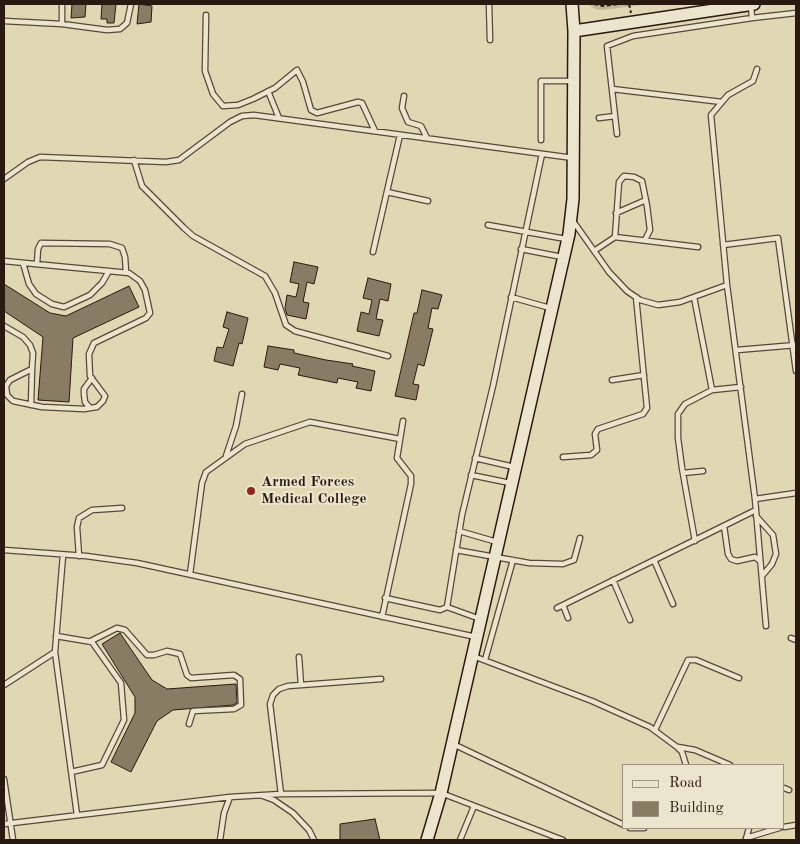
<!DOCTYPE html>
<style>
body{margin:0}
#map{position:relative;width:800px;height:844px;overflow:hidden;background:#e0d7b3;font-family:"Old Standard TT",serif}
canvas{display:block}
.frame{position:absolute;inset:0;border:5px solid #2a1910;pointer-events:none}
.legend{position:absolute;left:622px;top:764px;width:162px;height:65px;box-sizing:border-box;background:#ebe5ce;border:1px solid #9e9382;margin:0;padding:6px 9px;list-style:none;font-size:15px;color:#2a1910}
.legend li{display:flex;align-items:center;gap:10px;height:25px}
.legend b{width:25px;border:1px solid #9e9382}
</style>
<div id="map">
<canvas width="800" height="844"></canvas>
<div class="frame"></div>
<ul class="legend">
<li><b style="height:6px;background:#ebe5ce"></b>Road</li>
<li><b style="height:14px;background:#897c65"></b>Building</li>
</ul>
</div>
<script>
const g = document.querySelector('canvas').getContext('2d');
g.lineJoin = 'round';
function fill(path, color) {
  g.fillStyle = color;
  g.fill(path, 'evenodd');
}
function poly(rows) {
  const path = new Path2D();
  for (const r of rows) {
    path.moveTo(r[0], r[1]);
    for (let i = 2; i < r.length; i += 2) path.lineTo(r[i], r[i + 1]);
  }
  return path;
}
function stroke(path, color, width, dash) {
  g.strokeStyle = color;
  g.lineWidth = width;
  g.lineCap = dash ? 'butt' : 'round';
  g.setLineDash(dash || []);
  g.stroke(path);
}
function label(font, color, halo, rows, align = 'center') {
  g.font = font + ' "Old Standard TT",serif';
  g.lineWidth = 4;
  g.setLineDash([]);
  g.textBaseline = 'middle';
  g.strokeStyle = halo;
  g.fillStyle = color;
  for (const [text, x, y, turn = 0] of rows) {
    g.save();
    g.translate(x, y);
    g.rotate((+turn || 0) * Math.PI / 180);
    g.textAlign = isNaN(turn) ? turn : align;
    if (halo) g.strokeText(text, 0, 0);
    g.fillText(text, 0, 0);
    g.restore();
  }
}
fill(poly([
 [588,4,650,4,602,10,595,9]
]), '#c1b797');
const building = poly([
 [72,4,86,4,85,17,71,18,72,4],
 [102,4,116,4,114,23,107,23,107,19,101,19,102,4],
 [139,4,152,6,151,22,137,24,139,4],
 [294,262,318,267,314,284,307,282,303,302,309,303,306,319,287,315,285,308,287,295,296,297,299,284,290,282,294,262],
 [368,278,391,284,388,301,380,299,376,319,383,320,379,336,357,331,361,312,369,314,372,300,363,298,368,278],
 [4,284,50,313,66,316,129,286,139,307,73,338,69,402,38,400,43,337,4,311,4,284],
 [422,290,442,295,438,309,432,308,428,328,433,329,424,366,418,364,413,384,419,385,416,400,395,396,414,313,417,313,422,290],
 [227,312,248,318,242,344,239,343,233,366,214,361,217,347,223,348,229,329,223,327,227,312],
 [268,346,294,350,294,353,326,360,353,364,352,366,375,371,371,391,356,388,358,382,338,378,337,383,298,375,300,368,280,364,278,370,264,367,268,346],
 [120,633,152,680,167,689,236,684,237,703,233,705,173,710,157,721,131,772,111,762,135,713,135,697,102,644,120,633],
 [375,819,380,840,340,840,340,824,375,819]
]);
fill(building, '#897c65');
stroke(building, '#2a1910', 1);
const lane = poly([
 [62,4,62,24],
 [489,4,490,40],
 [206,15,205,71,213,94,223,106,238,105,253,99,275,88,297,70,303,82,311,110,317,113,358,102,362,103,375,131],
 [752,18,796,13],
 [4,21,62,24,107,30,120,29,127,23,131,4],
 [612,89,722,102],
 [268,91,279,118],
 [404,96,402,108,408,122,421,126,427,138],
 [599,118,615,116],
 [617,134,607,46,633,36,752,18,751,6],
 [541,140,541,81,573,81],
 [134,160,142,186,184,228,193,236,265,276,275,293,286,325,295,331,388,356],
 [4,179,28,162,40,157,166,162,179,160,230,122,242,116,254,115,573,158],
 [387,192,428,201],
 [616,213,646,200],
 [573,221,609,272,627,291,640,300,658,305,680,302,727,285,755,499,766,626],
 [488,225,566,239],
 [615,237,619,182,624,176,634,177,642,181,647,206,650,230,645,240],
 [723,245,778,238,796,371],
 [521,249,562,257],
 [594,251,615,237,698,247],
 [373,252,400,135],
 [4,261,129,273,140,281,145,290,150,313,146,318,94,343,89,354,90,376,105,396,103,401,97,407,84,409,42,407,13,401,7,395,6,386,10,380,32,369,33,353,30,345,23,337,4,326],
 [23,263,29,284,36,294,52,304,64,307,90,295,102,283,109,271],
 [37,264,38,249,41,243,110,244,122,248,125,257,126,272],
 [727,285,711,115,728,95,753,81,757,69],
 [511,297,550,308],
 [694,297,712,390,741,387],
 [737,350,796,345],
 [612,380,644,375],
 [31,405,32,369],
 [90,408,85,402,84,394,84,389,92,378],
 [226,456,236,426,242,394],
 [563,457,591,455,597,450,595,434,598,429,643,414,647,408,636,297],
 [475,458,514,467],
 [683,473,703,471],
 [471,475,510,483],
 [755,499,796,493],
 [756,516,773,535,776,554,772,564,762,576],
 [724,526,728,554,731,559,737,561,755,557,760,561],
 [459,531,497,542],
 [695,541,682,468,678,438,678,414,685,404,712,390],
 [4,550,86,556,137,563,476,637],
 [456,550,529,563,563,564,574,560,580,538],
 [79,556,77,527,79,518,92,510,122,508],
 [654,560,673,604],
 [190,574,202,483,206,472,245,444,310,422,400,439],
 [613,580,630,620],
 [385,598,440,610,447,607,480,619],
 [563,605,568,618],
 [447,607,462,515,493,386,542,154],
 [557,608,756,510],
 [382,617,411,484,411,476,397,458,403,421],
 [56,636,92,642,121,683,124,720,102,765,71,772],
 [791,638,796,640],
 [91,641,117,628,125,630,147,655,154,655,167,651,180,654,187,675,191,678,234,675,240,679,241,705,234,709,193,711,189,724],
 [55,652,77,815],
 [473,656,592,701,650,727,677,747,682,752,686,765],
 [299,657,301,685],
 [485,660,513,560],
 [4,685,55,652,63,555],
 [655,730,688,660,696,660,739,678],
 [453,744,624,825],
 [678,747,695,750,730,765],
 [4,779,13,840],
 [784,788,789,790],
 [281,794,270,704,273,695,279,689,288,686,381,679],
 [263,796,274,800,293,813,309,830,314,840],
 [4,824,230,797,281,794,441,793,563,840],
 [784,827,796,825],
 [630,828,644,828],
 [746,838,779,828],
 [746,839,749,828],
 [220,840,224,813,230,797],
 [460,840,474,806]
]);
const secondary = poly([
 [574,31,754,4],
 [427,840,441,793,569,234,573,199,574,31,572,4]
]);
stroke(lane, '#584839', 7);
stroke(secondary, '#2a1910', 14);
stroke(poly([
 [594,4,603,6,620,4],
 [629,4,631,13]
]), '#2a1910', 2, [4, 2.5]);
stroke(lane, '#ebe5ce', 4.5);
stroke(secondary, '#ebe5ce', 11);
for (const [x, y, r, color] of [
 [251,491,5,"#8f2418"]
]) {
  const dot = new Path2D();
  dot.arc(x, y, r, 0, 2 * Math.PI);
  g.fillStyle = color;
  g.fill(dot);
  stroke(dot, '#ebe5ce', 2);
}
label('bold 15px', '#2a1910', '#ebe5ce', [
 ["Armed Forces",261,482],
 ["Medical College",261,499]
], 'left');
</script>
